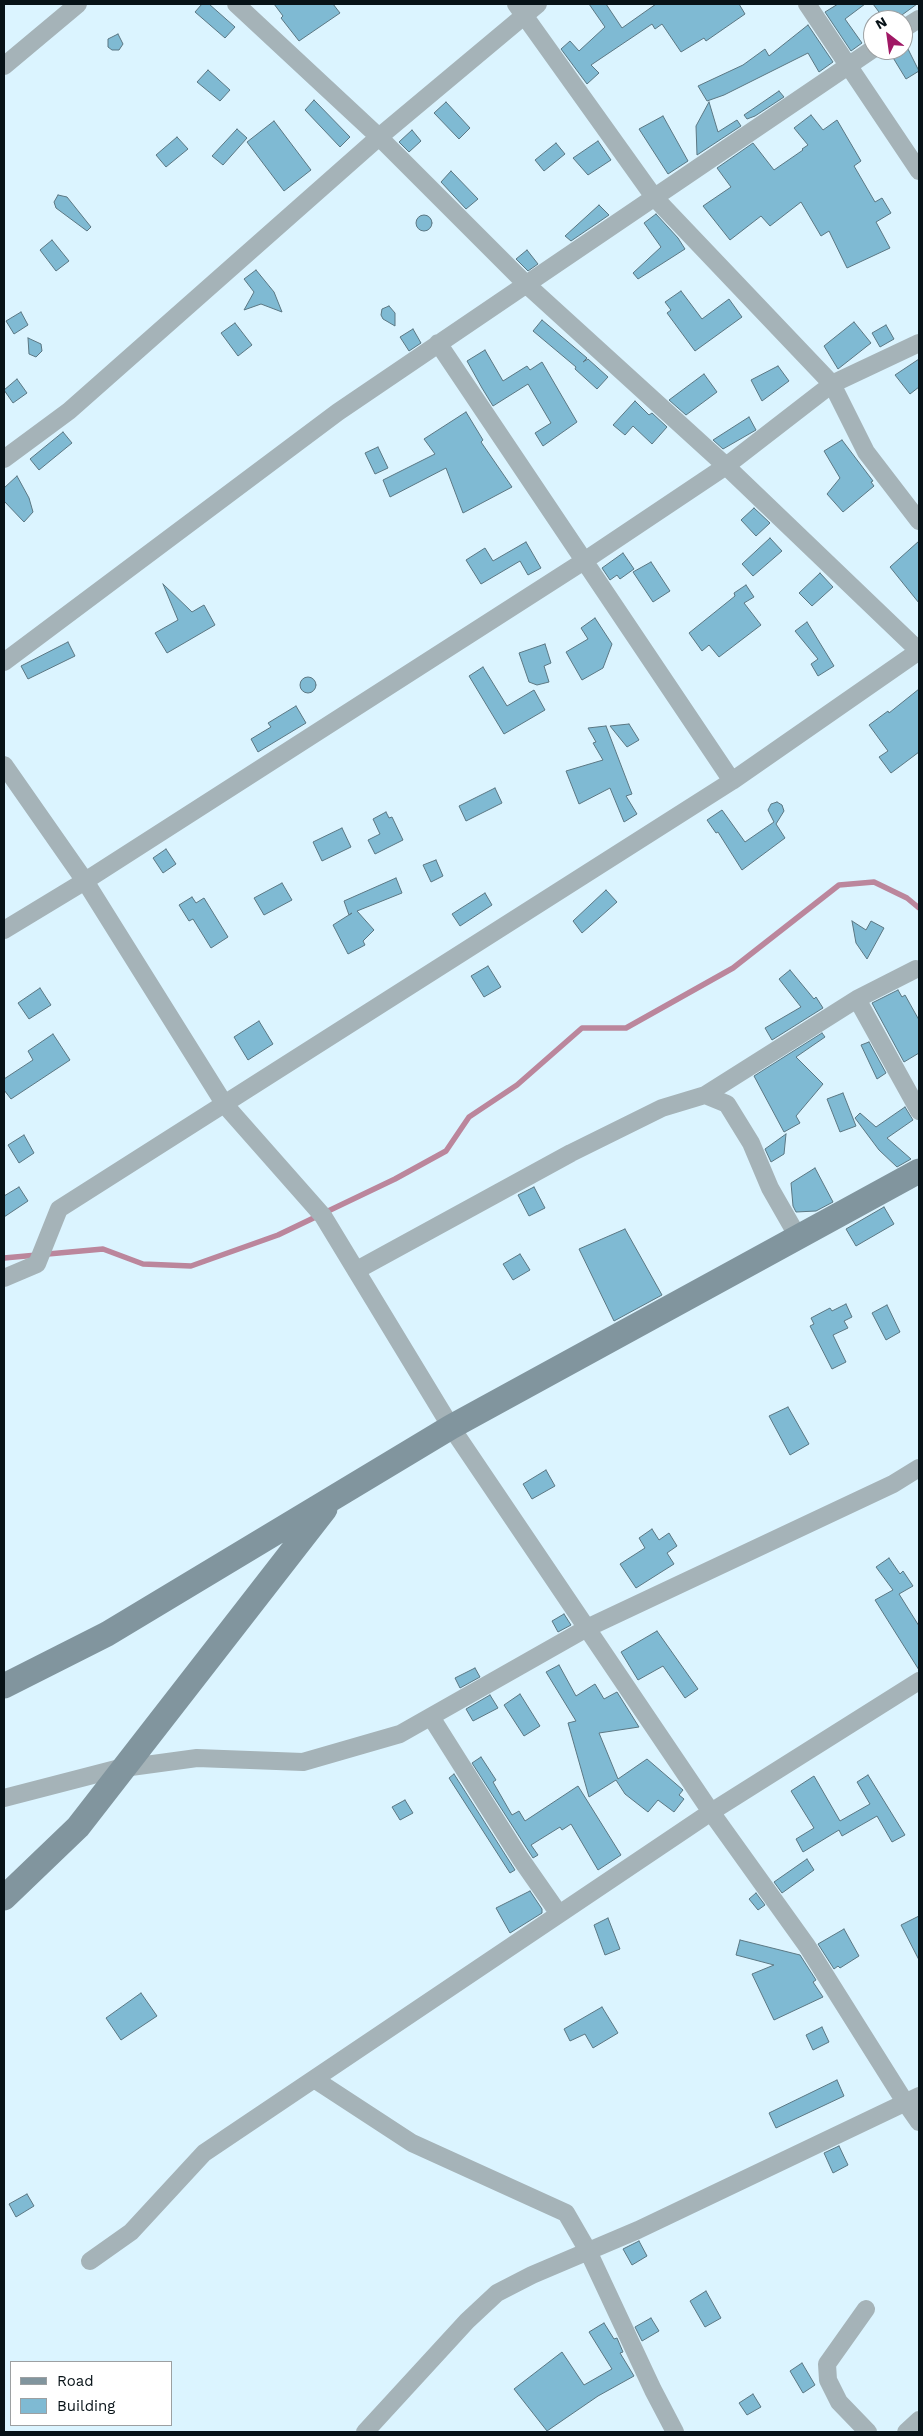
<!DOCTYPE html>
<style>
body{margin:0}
#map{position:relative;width:923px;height:2436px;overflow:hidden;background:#dbf4ff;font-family:"Work Sans",sans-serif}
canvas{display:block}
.frame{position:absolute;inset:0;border:5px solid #071217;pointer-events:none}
.legend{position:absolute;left:10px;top:2361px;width:162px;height:65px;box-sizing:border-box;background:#fff;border:1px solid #9ca0a2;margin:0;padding:6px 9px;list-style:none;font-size:15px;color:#071217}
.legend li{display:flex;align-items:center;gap:10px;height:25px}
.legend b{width:25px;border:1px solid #9ca0a2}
.north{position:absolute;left:863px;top:10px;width:50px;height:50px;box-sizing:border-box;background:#fff;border:1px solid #9ca0a2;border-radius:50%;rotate:330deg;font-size:14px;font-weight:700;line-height:20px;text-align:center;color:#071217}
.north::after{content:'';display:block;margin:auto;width:18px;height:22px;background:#a01865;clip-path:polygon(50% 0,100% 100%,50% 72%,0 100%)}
</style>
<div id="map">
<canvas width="923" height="2436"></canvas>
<div class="frame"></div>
<ul class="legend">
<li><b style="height:6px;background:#81959e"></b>Road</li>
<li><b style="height:14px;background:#7fbad3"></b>Building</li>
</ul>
<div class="north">N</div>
</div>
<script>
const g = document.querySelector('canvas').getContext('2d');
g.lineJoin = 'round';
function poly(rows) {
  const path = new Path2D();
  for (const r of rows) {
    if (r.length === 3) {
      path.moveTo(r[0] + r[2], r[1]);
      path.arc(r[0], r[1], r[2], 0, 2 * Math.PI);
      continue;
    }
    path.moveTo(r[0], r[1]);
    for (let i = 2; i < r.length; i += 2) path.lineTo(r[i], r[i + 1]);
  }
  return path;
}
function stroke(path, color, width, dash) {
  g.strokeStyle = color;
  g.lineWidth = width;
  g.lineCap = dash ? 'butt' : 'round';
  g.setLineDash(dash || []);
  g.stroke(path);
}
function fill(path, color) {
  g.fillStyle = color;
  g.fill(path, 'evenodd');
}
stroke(poly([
 [4,1258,103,1249,143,1264,191,1266,278,1235,395,1179,446,1151,469,1117,517,1085,582,1028,626,1028,733,968,839,885,874,882,907,898,919,908]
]), '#bb869c', 5.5);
const building = poly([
 [202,4,209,4,235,27,225,38,195,12,202,4],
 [274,4,333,4,340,13,299,41,281,18,283,16,274,4],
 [589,4,606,4,622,28,656,4,739,4,745,14,706,41,704,38,681,52,662,24,655,29,652,24,591,65,599,73,587,84,561,49,570,41,579,51,605,27,589,4],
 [838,4,865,4,845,19,862,43,851,51,825,12,838,4],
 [873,4,917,4,895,20,885,20,873,4],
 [808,25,833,62,819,72,808,53,724,95,707,101,698,86,743,65,765,49,769,56,808,25],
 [118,34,123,44,119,50,112,50,108,47,108,39,118,34],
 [907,47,919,71,906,79,892,56,907,47],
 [208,70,230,90,220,101,197,82,208,70],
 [779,91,784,97,755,116,747,119,744,115,779,91],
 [314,100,350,137,340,147,305,110,314,100],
 [446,102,470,128,459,139,434,113,446,102],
 [709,102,718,132,737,120,741,126,697,155,696,126,709,102],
 [811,115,823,130,837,120,861,161,854,166,875,202,882,198,891,213,876,222,890,248,847,268,829,231,821,236,801,202,770,226,761,216,730,240,703,206,731,187,717,168,753,143,774,170,803,150,802,149,808,145,794,128,811,115],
 [663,116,688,161,668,174,639,129,663,116],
 [274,121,311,170,284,191,247,142,274,121],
 [237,129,247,138,223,165,212,156,237,129],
 [412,130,421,141,409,152,399,142,412,130],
 [177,137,188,149,166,167,156,155,177,137],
 [598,141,611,160,588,175,573,158,598,141],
 [556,143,565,154,544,171,535,160,556,143],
 [451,171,478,199,466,209,441,182,451,171],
 [58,195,67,197,91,227,87,231,56,208,54,202,58,195],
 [599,205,609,215,571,241,565,236,599,205],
 [656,214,678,238,685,249,638,279,633,273,661,247,644,223,656,214],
 [424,223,8],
 [52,240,69,261,56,271,40,250,52,240],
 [527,250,538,264,528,271,516,259,527,250],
 [256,270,274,292,282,312,261,304,244,310,254,292,244,279,256,270],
 [681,291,702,319,729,299,742,317,695,351,667,313,671,310,665,302,681,291],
 [389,306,395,313,395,326,383,319,381,315,382,309,389,306],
 [21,312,28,325,14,334,6,321,21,312],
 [542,320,587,358,583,362,588,359,608,377,597,389,575,369,576,367,533,331,542,320],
 [854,322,871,343,838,369,824,346,854,322],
 [235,323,252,345,238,356,221,333,235,323],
 [886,325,894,339,880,347,872,333,886,325],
 [413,329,421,343,409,351,400,337,413,329],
 [28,338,41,344,42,351,36,357,29,354,28,338],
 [485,350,503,381,527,366,530,370,542,362,577,422,543,446,535,433,551,423,528,384,493,406,482,388,467,361,485,350],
 [919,359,919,387,910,394,895,375,919,359],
 [778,366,789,381,762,401,751,380,778,366],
 [704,374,717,392,686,415,669,400,704,374],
 [17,379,27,393,13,403,4,390,17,379],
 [635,401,649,415,652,413,667,427,652,444,633,426,625,435,613,425,635,401],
 [466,412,483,440,481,442,512,487,463,513,446,468,390,497,383,480,435,454,424,439,466,412],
 [749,417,756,430,723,449,713,440,749,417],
 [63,432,72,443,39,470,30,459,63,432],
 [842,440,873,481,871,482,874,486,843,512,827,494,840,478,824,451,842,440],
 [378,447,388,468,375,474,365,453,378,447],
 [17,476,29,498,33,512,24,522,4,501,4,488,17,476],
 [754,508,770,523,756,536,741,520,754,508],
 [770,538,782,551,753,576,742,564,770,538],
 [919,541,919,603,890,567,919,541],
 [526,542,541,568,528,575,520,561,481,584,466,560,485,548,493,561,526,542],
 [623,553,634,569,620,579,617,575,610,580,602,568,623,553],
 [651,562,670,591,653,602,633,572,651,562],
 [820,573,833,587,812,606,799,593,820,573],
 [163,584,192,612,204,605,215,625,167,653,155,633,178,620,163,584],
 [746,585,754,597,744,603,761,625,719,657,709,645,702,651,689,633,735,596,734,593,746,585],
 [595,618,612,644,603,668,582,680,566,652,588,639,581,628,595,618],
 [807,622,834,666,818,676,811,664,818,659,795,631,807,622],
 [68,642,75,656,28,679,21,666,68,642],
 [545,644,551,663,544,666,549,682,537,685,529,682,519,653,545,644],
 [483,667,507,706,534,690,545,710,504,734,469,676,483,667],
 [308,685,8],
 [919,689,919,752,891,773,879,757,888,751,869,725,888,711,889,713,919,689],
 [296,706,306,723,258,752,251,739,271,727,268,723,296,706],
 [629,724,639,740,627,747,610,726,629,724],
 [606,726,632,794,626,796,637,814,624,822,610,788,579,804,566,771,603,760,593,743,596,742,588,728,606,726],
 [495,788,502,803,466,821,459,806,495,788],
 [777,802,782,805,784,811,776,824,785,838,742,870,718,832,716,833,707,820,722,810,745,842,774,822,768,810,771,804,777,802],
 [386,812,389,818,392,817,403,840,375,854,368,840,380,834,373,819,386,812],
 [342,828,351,847,322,861,313,842,342,828],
 [166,849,176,864,163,873,153,858,166,849],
 [436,860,443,876,431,882,423,865,436,860],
 [396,878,402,893,357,911,374,930,363,941,365,945,348,954,333,925,352,913,349,915,344,901,396,878],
 [282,883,292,900,264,915,254,898,282,883],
 [606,890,617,902,582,933,573,921,606,890],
 [485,893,492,905,460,926,452,914,485,893],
 [192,897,196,903,204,898,228,937,211,948,193,919,189,921,179,905,192,897],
 [852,921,866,930,871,921,884,928,867,959,856,943,852,921],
 [488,966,501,987,484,997,471,976,488,966],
 [790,970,814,999,816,997,823,1008,772,1040,765,1028,801,1007,779,979,790,970],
 [40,988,51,1005,29,1019,18,1003,40,988],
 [898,990,902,997,905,995,919,1020,919,1053,904,1062,872,1003,898,990],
 [259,1021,273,1044,248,1060,234,1037,259,1021],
 [822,1033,825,1037,796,1057,823,1084,796,1116,800,1123,784,1132,754,1076,822,1033],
 [53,1034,70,1060,11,1099,4,1090,4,1079,33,1060,28,1051,53,1034],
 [869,1042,886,1073,877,1079,861,1045,869,1042],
 [843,1093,856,1126,840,1132,827,1099,843,1093],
 [905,1107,913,1120,887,1138,911,1159,897,1167,879,1150,855,1118,860,1113,876,1127,905,1107],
 [786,1134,784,1154,771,1162,765,1149,786,1134],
 [24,1135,34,1153,19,1163,8,1145,24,1135],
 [815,1168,833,1202,816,1211,796,1212,793,1206,791,1183,815,1168],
 [19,1187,28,1201,4,1217,4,1196,19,1187],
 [534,1187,545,1208,529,1216,518,1195,534,1187],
 [884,1207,894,1224,856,1246,846,1229,884,1207],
 [625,1229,662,1295,614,1321,579,1249,625,1229],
 [520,1254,530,1270,513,1280,503,1264,520,1254],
 [846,1304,852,1317,844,1321,848,1328,833,1335,846,1362,832,1369,810,1326,814,1324,811,1318,830,1308,832,1311,846,1304],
 [887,1305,900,1332,886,1340,872,1313,887,1305],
 [788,1407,809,1444,790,1455,769,1416,788,1407],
 [546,1470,555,1486,532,1499,523,1484,546,1470],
 [652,1529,659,1540,669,1533,677,1546,667,1553,674,1564,636,1588,620,1564,645,1548,639,1538,652,1529],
 [889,1558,900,1574,903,1571,913,1586,899,1594,919,1626,919,1670,875,1600,893,1590,876,1567,889,1558],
 [564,1614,571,1625,558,1632,552,1621,564,1614],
 [657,1631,698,1689,685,1698,663,1666,638,1680,621,1652,657,1631],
 [559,1665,576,1696,595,1684,604,1699,617,1692,639,1727,599,1733,618,1779,647,1759,683,1790,679,1795,684,1799,674,1812,658,1800,648,1812,625,1794,616,1780,589,1797,568,1723,576,1721,546,1672,559,1665],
 [475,1668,480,1677,460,1688,455,1678,475,1668],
 [520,1694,540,1726,524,1736,504,1705,520,1694],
 [490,1695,498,1708,473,1721,466,1709,490,1695],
 [481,1757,496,1780,493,1782,512,1815,519,1811,525,1821,578,1786,621,1855,598,1870,571,1824,562,1830,560,1827,531,1845,538,1855,533,1858,472,1763,481,1757],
 [454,1774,515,1870,510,1873,449,1778,454,1774],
 [868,1775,905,1835,892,1842,877,1816,842,1836,839,1830,803,1852,796,1839,814,1828,791,1791,814,1776,840,1821,870,1804,857,1782,868,1775],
 [405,1800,413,1813,400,1820,392,1807,405,1800],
 [807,1859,814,1870,782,1893,774,1882,807,1859],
 [530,1891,542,1909,542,1913,510,1933,496,1908,530,1891],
 [756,1893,765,1905,758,1910,749,1899,756,1893],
 [919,1916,919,1960,901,1925,919,1916],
 [608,1918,620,1949,605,1955,594,1925,608,1918],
 [844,1929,859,1956,840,1968,838,1966,834,1969,818,1944,844,1929],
 [740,1940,800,1955,816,1980,813,1982,823,1997,774,2020,752,1974,774,1965,736,1955,740,1940],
 [141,1993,157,2016,121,2040,106,2018,141,1993],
 [602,2007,618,2033,593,2048,585,2034,570,2041,564,2029,602,2007],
 [822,2027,829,2042,813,2050,806,2035,822,2027],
 [837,2080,844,2096,776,2128,769,2113,837,2080],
 [839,2146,848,2165,833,2173,824,2153,839,2146],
 [27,2194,34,2206,16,2217,9,2204,27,2194],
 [639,2241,647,2256,632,2265,623,2249,639,2241],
 [706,2291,721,2318,705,2327,690,2301,706,2291],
 [651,2318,659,2331,642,2341,635,2327,651,2318],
 [604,2323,614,2339,617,2338,623,2352,620,2353,634,2376,598,2396,547,2431,514,2389,562,2352,584,2385,612,2369,589,2332,604,2323],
 [802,2363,815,2385,803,2393,790,2371,802,2363],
 [753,2394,761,2407,747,2415,739,2403,753,2394]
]);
fill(building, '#7fbad3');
stroke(building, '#5b7783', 1);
stroke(poly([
 [236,4,379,137,526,284,726,466,919,651],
 [516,4,654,197,832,384,866,452,919,521],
 [807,4,919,171],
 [903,29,919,19],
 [4,66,78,4],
 [438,343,732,781],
 [4,459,69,411,379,137,538,4],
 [4,662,338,412,873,49],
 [4,765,85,881,225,1105,323,1216,451,1427,711,1812,807,1946,905,2102,919,2122],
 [4,930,85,881,584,561,726,466,832,384,919,343],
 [857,999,919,1111],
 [705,1095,727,1104,751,1143,770,1188,798,1237],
 [357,1270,571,1153,662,1108,705,1095,857,999,916,969],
 [4,1278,37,1264,59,1209,732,781,919,651],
 [431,1717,520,1858,559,1914],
 [4,1798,116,1769,197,1758,303,1762,400,1734,587,1628,893,1484,919,1468],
 [314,2079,412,2143,566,2213,588,2251,653,2390,675,2432],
 [90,2261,131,2232,204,2153,711,1812,919,1681],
 [866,2309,827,2364,828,2380,839,2402,868,2432],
 [365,2432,467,2321,497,2293,532,2275,638,2230,919,2096],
 [906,2432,919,2420]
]), '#a5b3b8', 18);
stroke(poly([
 [4,1686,107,1634,451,1427,919,1171],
 [4,1898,78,1827,325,1509]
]), '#81959e', 25);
</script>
